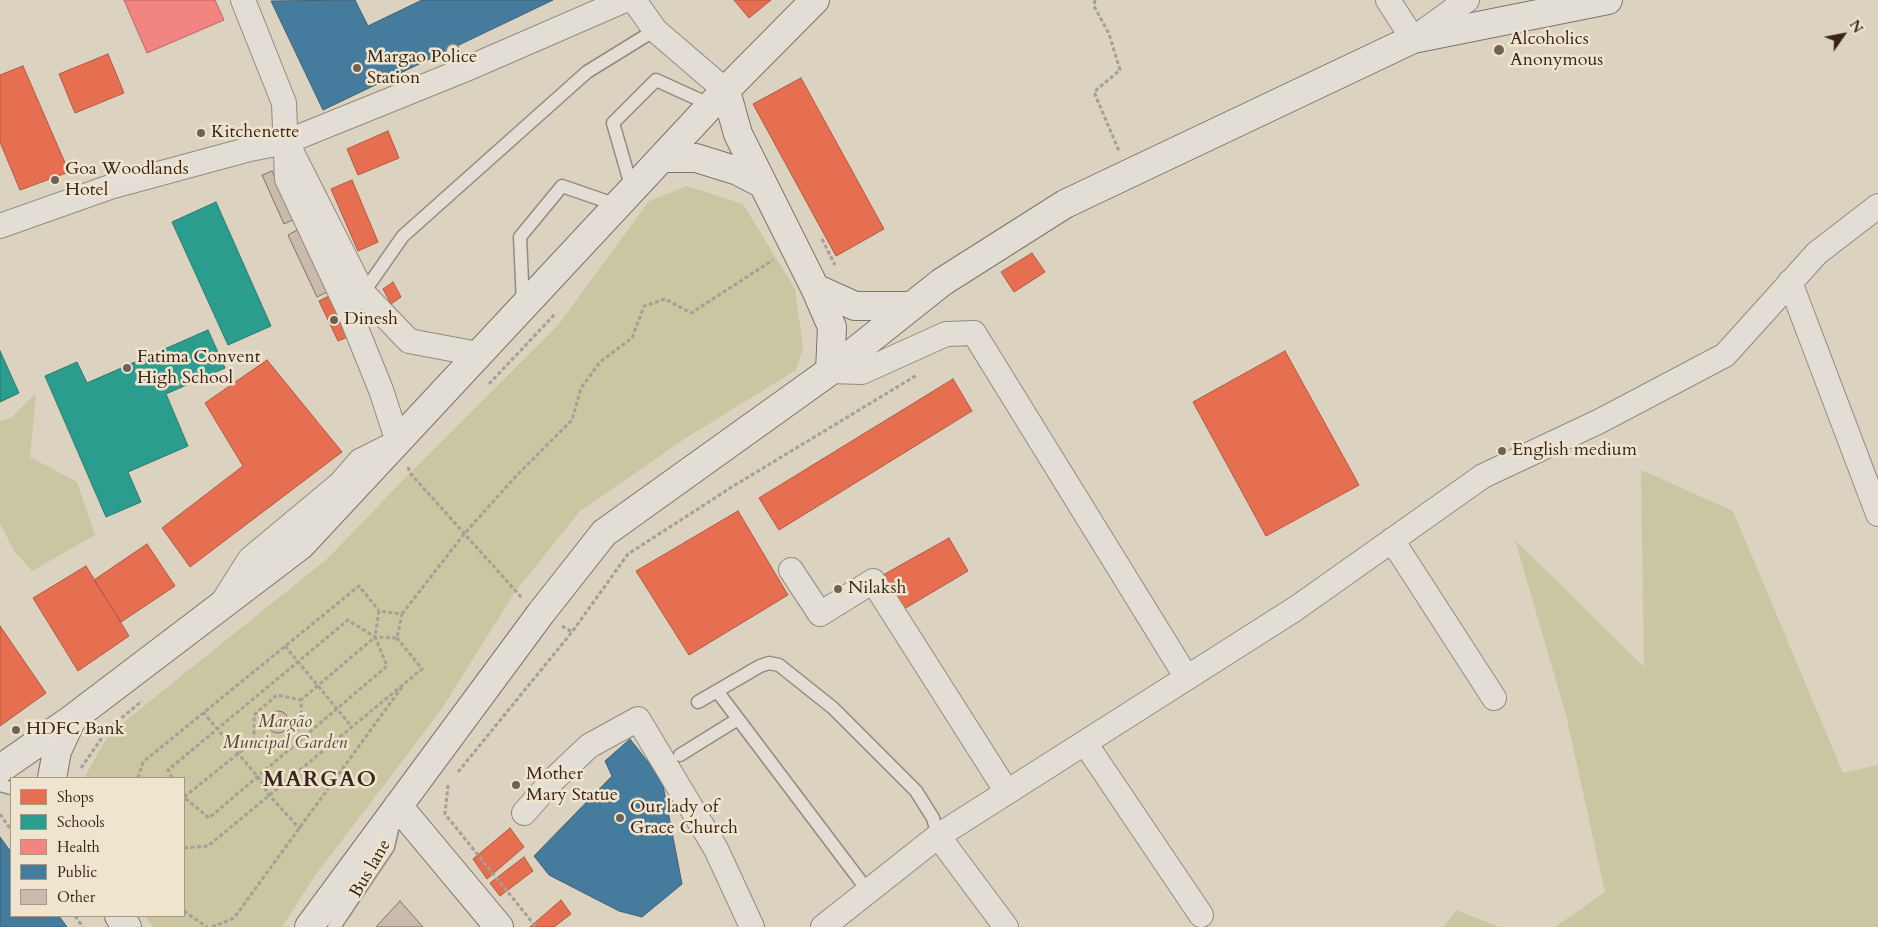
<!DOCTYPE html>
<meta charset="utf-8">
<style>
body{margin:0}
#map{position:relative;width:1878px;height:927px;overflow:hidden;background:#dbd2c0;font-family:Cardo,serif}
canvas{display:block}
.legend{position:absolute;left:10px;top:777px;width:175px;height:140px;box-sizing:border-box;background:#efe4ce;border:1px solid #a69786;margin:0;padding:6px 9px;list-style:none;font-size:15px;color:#38241a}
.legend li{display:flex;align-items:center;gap:10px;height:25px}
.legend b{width:25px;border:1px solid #a69786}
.north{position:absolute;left:1818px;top:10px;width:50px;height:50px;-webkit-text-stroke:4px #efe4ce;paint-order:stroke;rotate:57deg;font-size:14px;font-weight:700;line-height:20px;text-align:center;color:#38241a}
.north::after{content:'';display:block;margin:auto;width:18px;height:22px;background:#38241a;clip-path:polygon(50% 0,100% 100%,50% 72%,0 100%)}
</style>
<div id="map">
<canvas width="1878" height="927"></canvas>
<ul class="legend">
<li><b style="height:14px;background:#e76f51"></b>Shops</li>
<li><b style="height:14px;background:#2a9d8f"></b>Schools</li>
<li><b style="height:14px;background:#f28482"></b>Health</li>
<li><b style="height:14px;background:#457b9d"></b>Public</li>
<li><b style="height:14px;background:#cabaac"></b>Other</li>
</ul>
<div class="north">N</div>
</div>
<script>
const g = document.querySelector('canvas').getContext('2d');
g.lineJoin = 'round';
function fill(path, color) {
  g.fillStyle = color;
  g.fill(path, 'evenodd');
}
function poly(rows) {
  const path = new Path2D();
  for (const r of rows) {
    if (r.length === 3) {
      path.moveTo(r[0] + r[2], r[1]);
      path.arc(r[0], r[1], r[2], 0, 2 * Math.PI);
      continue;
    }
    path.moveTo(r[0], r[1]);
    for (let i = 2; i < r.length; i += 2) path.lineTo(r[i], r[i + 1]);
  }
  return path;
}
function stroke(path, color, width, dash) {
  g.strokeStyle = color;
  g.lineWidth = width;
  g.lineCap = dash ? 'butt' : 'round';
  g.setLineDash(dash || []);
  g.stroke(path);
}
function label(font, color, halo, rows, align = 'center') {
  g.font = font + ' Cardo,serif';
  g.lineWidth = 5;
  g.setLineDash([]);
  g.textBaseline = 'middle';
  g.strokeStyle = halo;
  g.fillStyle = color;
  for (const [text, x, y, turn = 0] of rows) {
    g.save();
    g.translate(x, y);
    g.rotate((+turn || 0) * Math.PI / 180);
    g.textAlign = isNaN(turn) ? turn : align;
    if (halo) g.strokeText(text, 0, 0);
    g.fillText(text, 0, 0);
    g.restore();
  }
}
fill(poly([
 [687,186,743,204,795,289,803,348,796,370,686,438,580,511,515,592,441,710,314,877,282,927,153,927,145,916,184,916,184,778,84,778,109,734,327,559,410,473,559,324,649,201],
 [36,393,30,457,77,482,95,535,32,571,14,551,0,523,0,421,12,417],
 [1641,470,1733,511,1843,773,1878,765,1878,927,1555,927,1605,892,1566,715,1515,540,1644,667],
 [1456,910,1499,927,1444,927]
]), '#cac6a2');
const shops = poly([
 [734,0,771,0,749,18,734,0],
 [108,54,124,93,75,113,59,74,108,54],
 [23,66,69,172,20,190,0,142,0,75,23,66],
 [801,78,884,229,836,256,753,104,801,78],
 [388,131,399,158,358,175,347,149,388,131],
 [352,180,378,242,358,251,331,189,352,180],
 [1032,253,1045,272,1014,292,1001,272,1032,253],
 [393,282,401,297,391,304,383,289,393,282],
 [329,296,348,337,338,341,319,301,329,296],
 [1285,351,1359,485,1266,536,1193,402,1285,351],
 [267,360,342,452,190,567,162,528,243,466,205,403,267,360],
 [953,379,972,411,779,530,759,498,953,379],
 [738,511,788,595,689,655,636,571,738,511],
 [949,538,968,571,904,609,883,575,949,538],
 [147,544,175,586,121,622,94,580,147,544],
 [86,566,129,636,78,671,33,598,86,566],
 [0,626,46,693,0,726,0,626],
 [510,828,524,847,487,879,473,859,510,828],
 [524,857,533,871,500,896,490,883,524,857],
 [561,900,571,914,554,927,530,927,561,900]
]);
fill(shops, '#e76f51');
stroke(shops, '#b25840', 1);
const schools = poly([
 [216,202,271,326,228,345,172,222,216,202],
 [208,330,225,368,166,394,188,446,128,472,141,502,106,517,45,376,77,362,87,383,208,330],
 [0,351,19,393,0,402,0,351]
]);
fill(schools, '#2a9d8f');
stroke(schools, '#2e796c', 1);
const health = poly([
 [124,0,215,0,224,20,147,53,124,0]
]);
fill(health, '#f28482');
stroke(health, '#ba6763', 1);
const public = poly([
 [355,0,368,26,422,0,553,0,323,110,271,1,355,0],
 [630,739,662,780,682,884,642,917,619,911,549,875,534,856,612,776,605,761,630,739],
 [0,837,11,852,11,916,59,916,67,927,0,927,0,837]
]);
fill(public, '#457b9d');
stroke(public, '#416176', 1);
const building = poly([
 [272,171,295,219,284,224,262,175,272,171],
 [299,229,329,291,317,297,288,235,299,229],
 [278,722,11],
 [400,901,423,927,376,927,400,901]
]);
fill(building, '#cabaac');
stroke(building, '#7c746a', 1);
const service = poly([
 [453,51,464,70],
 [632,189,613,123,656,80,711,105],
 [361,296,403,236,587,72,655,30],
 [523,304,520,237,562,186,617,205],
 [717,691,868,891],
 [698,702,760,666,769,663,779,665,833,708,916,791,933,818,938,836],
 [680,755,738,719],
 [0,785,11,788],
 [334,927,388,847,393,825]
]);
const minor = poly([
 [634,0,655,30,726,91],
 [1388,0,1413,39,1467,0],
 [288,145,363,293,409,341,478,354],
 [0,226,110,187,250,149,286,142,464,70,625,0],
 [1790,282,1878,514],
 [830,371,862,372,946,334,974,333,1187,678],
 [1392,540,1494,698],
 [791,570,820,614,873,581,1007,792],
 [224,600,250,559,340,484,360,461,398,442,381,390,349,311,287,179,284,103,243,0],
 [1085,743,1201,915],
 [524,813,552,781,589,746,638,719,716,849,752,927],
 [938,836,1006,927],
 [823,927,938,836,1295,609,1483,476,1600,421,1725,355,1817,253,1878,206]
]);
const secondary = poly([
 [726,91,738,134,815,288,832,327,830,371],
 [662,158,696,158,738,171,763,184],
 [815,288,855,306,908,306],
 [0,769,72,719,301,545,711,105,815,0],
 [52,778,57,751,72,719],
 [398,806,499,927],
 [119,916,127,927],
 [309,927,541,613,604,533,830,371,942,282,1065,204,1413,39,1608,0]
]);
stroke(service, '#938b80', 15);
stroke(minor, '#938b80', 26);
stroke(secondary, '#7c746a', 30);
stroke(poly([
 [1095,0,1094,6,1109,34,1120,70,1094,92,1119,151],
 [822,239,835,265],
 [489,384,555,314],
 [408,467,410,473,522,598],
 [402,614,464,534,518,474,572,420,581,388,600,362,632,338,644,306,665,299,691,313,773,260],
 [562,626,572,632],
 [285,646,352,727],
 [203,712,258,777,269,795,300,829],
 [254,741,254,715,277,695,301,700],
 [81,768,108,729,142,701],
 [458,772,572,632,628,554,735,485,917,375],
 [138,778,143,762,359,586,379,611],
 [172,778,168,770,348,620,375,637,397,638,402,614,379,611,375,637,387,666,209,818,184,797],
 [448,785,445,814,536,927],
 [184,797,254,741,280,744,302,726,301,700,375,637],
 [0,814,11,830],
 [184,848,208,846,422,669,397,638],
 [184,911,207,927],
 [75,916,83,927],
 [212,927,234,918,402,687]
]), '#a59f97', 3, [4, 2.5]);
stroke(service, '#e3ded5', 12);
stroke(minor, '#e3ded5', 24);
stroke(secondary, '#e3ded5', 28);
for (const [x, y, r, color] of [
 [1499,50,6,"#716154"],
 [357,68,5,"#716154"],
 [201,133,5,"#716154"],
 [55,180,5,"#716154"],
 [334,320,5,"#716154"],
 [127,368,5,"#716154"],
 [1502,451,5,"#716154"],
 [838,589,5,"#716154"],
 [16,730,5,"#716154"],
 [516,785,5,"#716154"],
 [620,818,5,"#716154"]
]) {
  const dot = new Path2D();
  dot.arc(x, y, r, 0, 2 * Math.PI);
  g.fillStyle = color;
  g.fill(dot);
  stroke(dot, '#efe4ce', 2);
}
label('18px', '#38241a', '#efe4ce', [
 ["Alcoholics",1510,40],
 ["Anonymous",1510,61],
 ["Margao Police",367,58],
 ["Station",367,79],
 ["Kitchenette",211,133],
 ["Goa Woodlands",65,170],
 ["Hotel",65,191],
 ["Dinesh",344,320],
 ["Fatima Convent",137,358],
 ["High School",137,379],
 ["English medium",1512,451],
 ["Nilaksh",848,589],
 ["HDFC Bank",26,730],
 ["Mother",526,775],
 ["Mary Statue",526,796],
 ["Our lady of",630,808],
 ["Grace Church",630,829]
], 'left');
label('italic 18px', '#594a36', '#efe4ce', [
 ["Margão",285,723],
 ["Muncipal Garden",285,744]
]);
label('18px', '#38241a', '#efe4ce', [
 ["Bus lane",371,869,-60]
]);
g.letterSpacing = '1px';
label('bold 22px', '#38241a', '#efe4ce', [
 ["MARGAO",320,781]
]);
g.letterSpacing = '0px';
</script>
